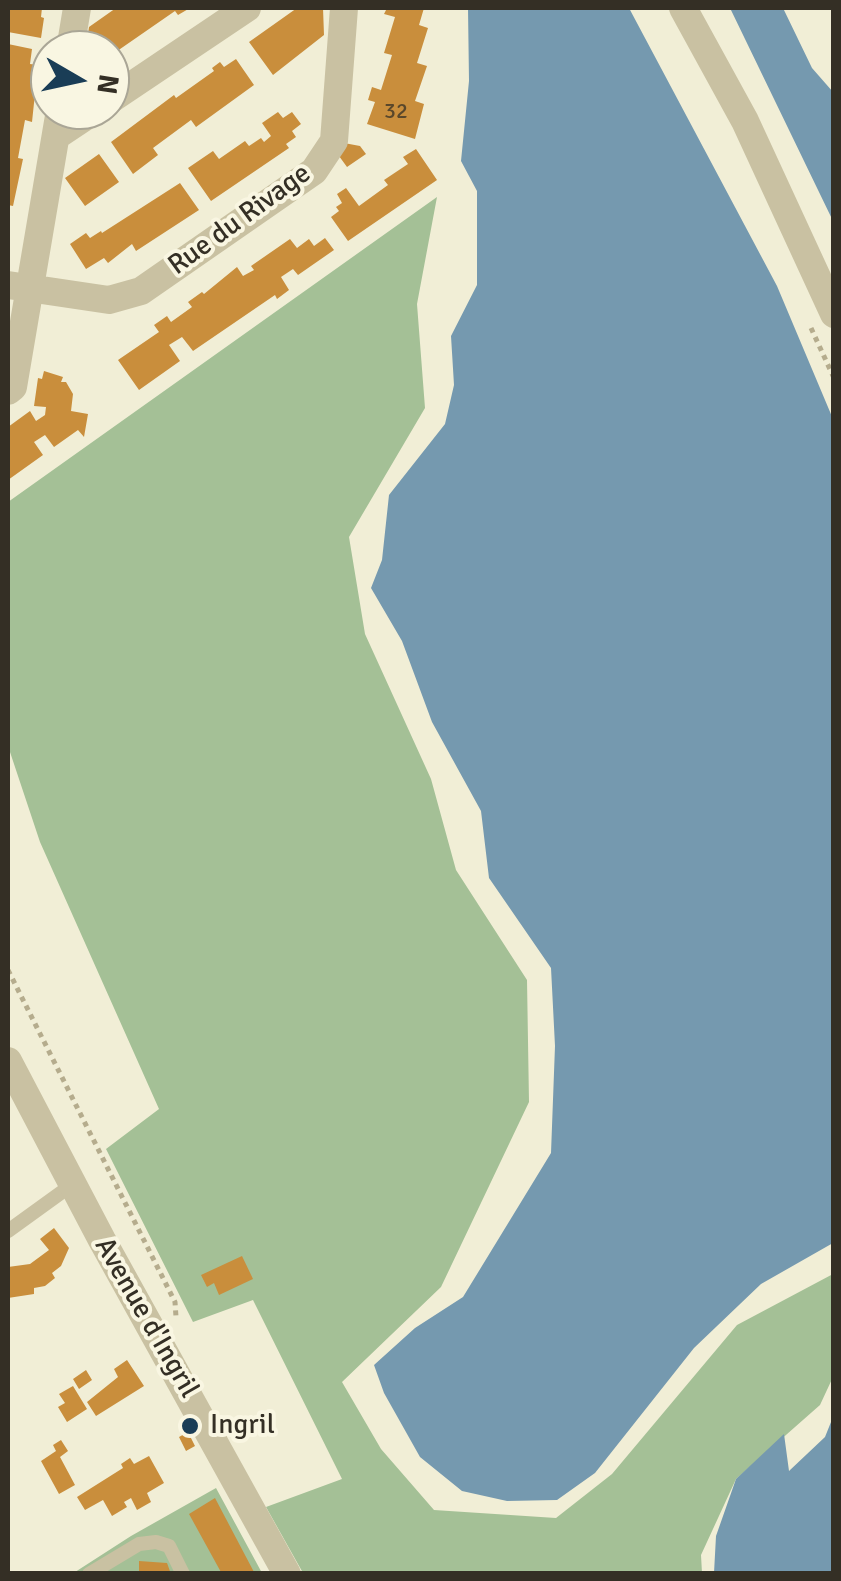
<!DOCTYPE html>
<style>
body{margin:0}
#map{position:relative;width:841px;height:1581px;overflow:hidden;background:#f1eed6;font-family:Signika,sans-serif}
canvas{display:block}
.frame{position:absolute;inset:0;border:10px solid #342f25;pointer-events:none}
.north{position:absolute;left:30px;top:30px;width:100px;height:100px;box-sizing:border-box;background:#f9f6e2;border:2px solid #aaa696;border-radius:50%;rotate:99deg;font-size:28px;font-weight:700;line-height:40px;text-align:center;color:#342f25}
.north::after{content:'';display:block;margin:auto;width:35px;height:45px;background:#1a3d56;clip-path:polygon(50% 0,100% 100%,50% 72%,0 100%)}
</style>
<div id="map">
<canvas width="841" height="1581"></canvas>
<div class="frame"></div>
<div class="north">N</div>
</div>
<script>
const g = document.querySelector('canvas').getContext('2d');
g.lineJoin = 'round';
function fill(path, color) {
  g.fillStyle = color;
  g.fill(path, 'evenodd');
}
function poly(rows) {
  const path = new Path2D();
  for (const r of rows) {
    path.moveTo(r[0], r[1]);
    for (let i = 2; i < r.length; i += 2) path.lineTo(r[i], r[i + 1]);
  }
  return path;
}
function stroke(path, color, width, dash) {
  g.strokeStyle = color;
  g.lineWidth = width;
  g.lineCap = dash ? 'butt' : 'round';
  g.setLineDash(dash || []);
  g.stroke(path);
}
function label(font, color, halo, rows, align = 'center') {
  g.font = font + ' Signika,sans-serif';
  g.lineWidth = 8;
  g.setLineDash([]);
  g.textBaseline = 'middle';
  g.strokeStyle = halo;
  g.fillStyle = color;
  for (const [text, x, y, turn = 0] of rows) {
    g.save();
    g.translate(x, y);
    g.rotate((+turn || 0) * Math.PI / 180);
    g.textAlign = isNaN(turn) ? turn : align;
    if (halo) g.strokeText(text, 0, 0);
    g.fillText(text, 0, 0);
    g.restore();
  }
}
fill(poly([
 [437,197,417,304,425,408,349,537,365,634,431,779,456,870,527,980,529,1102,441,1287,342,1382,381,1449,434,1510,556,1518,612,1474,737,1325,833,1274,833,1377,820,1405,736,1479,701,1555,702,1573,303,1573,266,1507,342,1479,253,1300,193,1322,106,1149,159,1109,40,842,8,746,8,502],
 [216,1488,262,1573,72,1574,131,1536]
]), '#a4c096');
fill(poly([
 [468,8,629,8,777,286,833,419,833,1243,761,1284,694,1348,595,1473,557,1500,507,1501,462,1491,420,1457,384,1393,374,1365,415,1328,463,1297,551,1153,555,1046,551,968,489,878,481,811,432,722,402,641,371,588,382,560,389,495,445,424,454,385,451,336,477,285,477,191,461,161,469,81],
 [730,8,783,8,812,68,833,92,833,221],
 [833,1417,833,1573,714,1573,716,1536,736,1479,784,1434,789,1471,825,1437]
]), '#7599af');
fill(poly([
 [8,8,42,8,41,17,44,18,41,38,8,32],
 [116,8,190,8,178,15,175,11,110,56,110,50,86,50,89,27],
 [297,8,323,8,324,35,273,75,249,42],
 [387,8,424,8,419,25,428,28,417,63,427,66,415,101,424,104,415,139,367,124,375,102,368,100,372,87,381,90,392,55,384,53,395,17,384,14],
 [8,44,32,49,30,64,38,65,32,122,25,120,18,158,23,159,13,206,8,205],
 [236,59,254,85,196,127,191,120,153,148,158,155,133,174,111,142,174,95,176,98,214,71,212,68,220,62,224,67],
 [278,112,283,118,292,112,301,124,292,131,296,137,286,144,289,148,211,201,188,168,213,151,219,159,245,141,249,146,261,138,264,142,271,136,262,123],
 [344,143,360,146,366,154,347,167,339,156],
 [416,149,437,180,348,241,331,217,339,211,336,207,342,203,337,194,346,188,359,206,388,185,384,180,408,164,403,157],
 [99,154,119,182,85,206,65,178],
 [180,183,199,210,136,251,132,244,108,263,104,258,86,269,70,244,86,233,90,238,101,231,102,233],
 [325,238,334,250,298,275,293,269,281,277,289,290,277,299,275,295,193,351,182,337,169,345,180,361,139,390,118,360,159,332,154,325,167,316,171,322,192,307,188,302,202,292,204,294,237,267,243,276,254,270,251,266,290,239,297,248,309,239,314,246],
 [44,371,63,377,61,382,66,382,73,394,71,411,88,414,84,437,78,430,54,447,45,435,34,442,43,455,8,480,8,427,30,411,36,421,45,415,46,407,34,406,38,378,42,379],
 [54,1228,69,1248,61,1266,52,1273,55,1278,45,1286,34,1288,34,1294,8,1298,8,1267,30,1264,49,1250,40,1239],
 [242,1256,253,1279,219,1295,214,1283,207,1287,201,1275],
 [127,1360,144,1386,96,1416,87,1402,118,1377,114,1369],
 [86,1370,92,1380,79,1389,73,1379],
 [73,1386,87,1409,67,1422,58,1407,65,1403,59,1394],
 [188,1432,195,1446,186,1451,179,1437],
 [61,1440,68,1451,60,1457,75,1485,59,1494,41,1461,56,1451,53,1445],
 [149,1456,164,1483,147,1493,151,1502,137,1510,131,1498,124,1502,127,1507,112,1516,103,1500,85,1510,77,1497,123,1468,121,1464,130,1458,134,1464],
 [215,1498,255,1574,222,1574,189,1514],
 [139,1561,167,1563,171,1574,139,1574]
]), '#c98e3c');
stroke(poly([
 [811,328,834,378],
 [8,970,175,1302,176,1317]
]), '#b5ac8d', 5, [5, 5]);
stroke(poly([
 [8,1231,73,1184],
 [89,1574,139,1544,156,1542,169,1546,183,1574]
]), '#c9c1a2', 14);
stroke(poly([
 [70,50,77,8],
 [110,100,247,8],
 [56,136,95,110],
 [8,285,109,300,141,291,314,171,334,141,344,8],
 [8,391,13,387,60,110],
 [8,1061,102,1240,287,1574]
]), '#c9c1a2', 28);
stroke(poly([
 [683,8,745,121,834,314]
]), '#c9c1a2', 28);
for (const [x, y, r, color] of [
 [190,1426,10,"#1a3d56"]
]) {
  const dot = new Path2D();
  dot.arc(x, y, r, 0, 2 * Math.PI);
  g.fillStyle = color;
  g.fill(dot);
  stroke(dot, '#f9f6e2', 4);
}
label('22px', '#59472b', null, [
 ["32",396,112]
]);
label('28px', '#342f25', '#f9f6e2', [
 ["Rue du Rivage",240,220,-36],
 ["Avenue d'Ingril",146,1318,60]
]);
label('28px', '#342f25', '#f9f6e2', [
 ["Ingril",210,1426]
], 'left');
</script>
